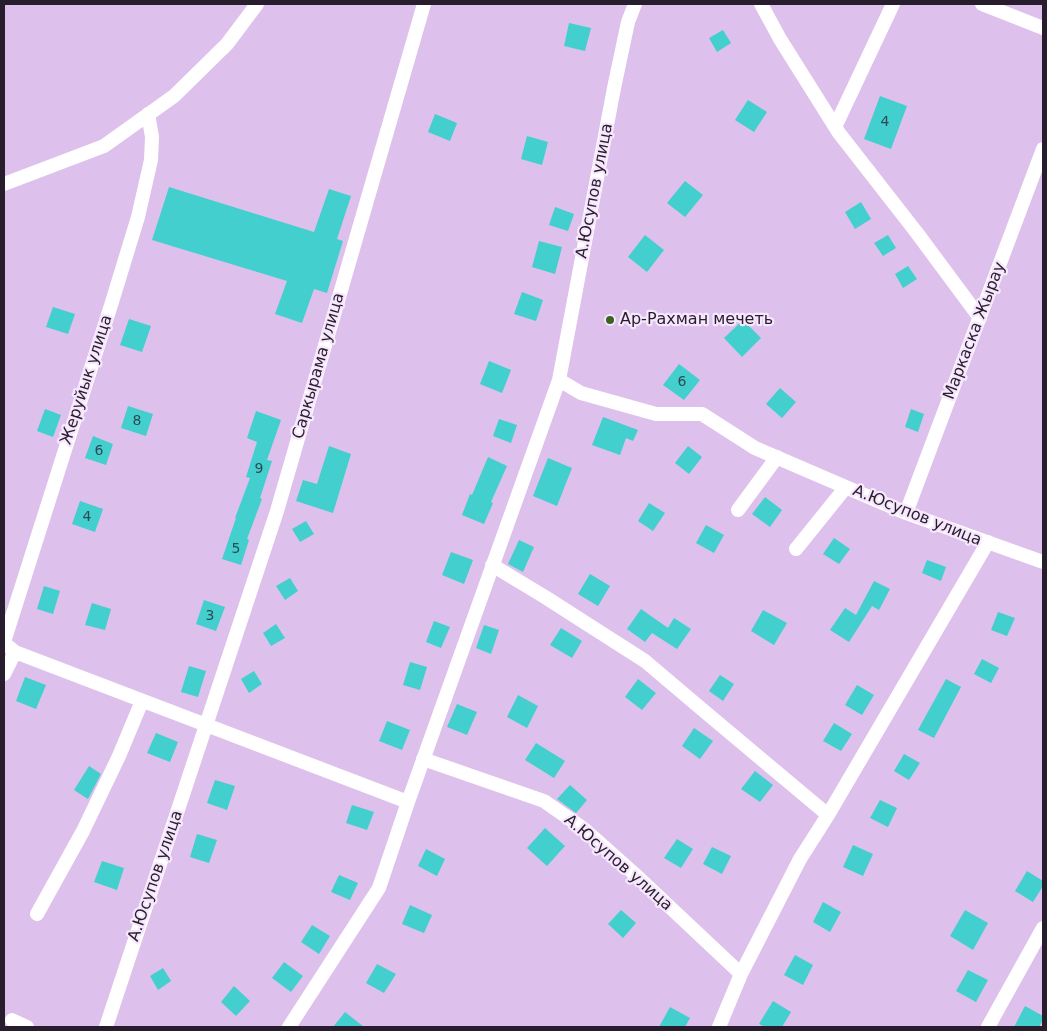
<!DOCTYPE html>
<meta charset="utf-8">
<style>
body{margin:0}
#map{position:relative;width:1047px;height:1031px;overflow:hidden;background:#ddc0eb;font-family:"DejaVu Sans",sans-serif}
canvas{display:block}
.frame{position:absolute;inset:0;border:5px solid #281d2d;pointer-events:none}
</style>
<div id="map">
<canvas width="1047" height="1031"></canvas>
<div class="frame"></div>
</div>
<script>
const g = document.querySelector('canvas').getContext('2d');
g.lineJoin = 'round';
function fill(path, color) {
  g.fillStyle = color;
  g.fill(path, 'evenodd');
}
function poly(rows) {
  const path = new Path2D();
  for (const r of rows) {
    path.moveTo(r[0], r[1]);
    for (let i = 2; i < r.length; i += 2) path.lineTo(r[i], r[i + 1]);
  }
  return path;
}
function stroke(path, color, width, dash) {
  g.strokeStyle = color;
  g.lineWidth = width;
  g.lineCap = dash ? 'butt' : 'round';
  g.setLineDash(dash || []);
  g.stroke(path);
}
function label(font, color, halo, rows, align = 'center') {
  g.font = font + ' "DejaVu Sans",sans-serif';
  g.lineWidth = 4.5;
  g.setLineDash([]);
  g.textBaseline = 'middle';
  g.strokeStyle = halo;
  g.fillStyle = color;
  for (const [text, x, y, turn = 0] of rows) {
    g.save();
    g.translate(x, y);
    g.rotate((+turn || 0) * Math.PI / 180);
    g.textAlign = isNaN(turn) ? turn : align;
    if (halo) g.strokeText(text, 0, 0);
    g.fillText(text, 0, 0);
    g.restore();
  }
}
fill(poly([
 [569,23,591,28,585,51,564,46],
 [723,30,731,43,717,52,709,38],
 [880,96,907,106,891,149,864,139],
 [748,100,767,112,754,132,735,120],
 [435,114,457,123,450,141,428,132],
 [527,136,548,142,542,165,521,159],
 [685,181,703,195,685,217,667,203],
 [169,187,314,232,329,189,351,196,337,239,343,241,327,293,314,289,302,323,275,314,287,281,152,240],
 [861,202,871,219,855,229,845,212],
 [555,207,574,214,568,231,549,225],
 [645,235,664,250,647,272,628,257],
 [888,235,896,248,883,256,874,243],
 [539,241,562,247,555,274,532,267],
 [908,266,917,279,903,288,895,274],
 [522,292,543,300,536,321,514,314],
 [53,307,75,314,68,334,46,327],
 [129,319,151,326,142,352,120,345],
 [743,320,761,338,742,357,724,338],
 [489,361,511,370,502,393,480,384],
 [679,364,700,380,684,400,663,385],
 [780,388,796,402,782,418,766,404],
 [128,406,153,414,146,436,121,428],
 [45,409,61,415,53,437,37,431],
 [911,409,924,414,918,432,905,427],
 [256,411,281,420,267,460,272,461,260,498,262,499,247,539,249,540,241,565,222,559,236,518,235,518,250,478,246,477,257,442,247,438],
 [603,417,638,430,633,441,626,438,620,455,592,445],
 [499,419,517,425,511,443,493,436],
 [93,436,113,444,106,465,85,458],
 [329,446,351,454,333,513,296,501,303,480,317,484],
 [688,446,702,457,689,474,675,463],
 [488,457,507,466,491,502,493,503,484,524,462,515,470,494,472,495],
 [548,458,572,468,557,506,533,496],
 [765,497,782,510,770,527,752,514],
 [80,501,103,509,95,532,72,524],
 [649,503,665,513,653,531,638,521],
 [306,521,314,534,300,542,292,529],
 [706,525,724,535,714,553,696,543],
 [834,538,850,549,839,564,823,554],
 [519,540,534,547,523,572,508,564],
 [451,552,473,560,464,584,442,575],
 [927,560,946,567,941,581,922,573],
 [590,574,610,586,598,606,578,594],
 [290,578,298,591,285,600,276,586],
 [874,581,890,589,879,610,872,606,849,642,830,630,845,608,856,615],
 [44,586,60,591,53,614,37,609],
 [204,600,225,607,216,631,196,624],
 [92,603,111,609,105,630,85,625],
 [641,609,668,628,674,618,691,629,677,649,652,633,645,642,627,629],
 [763,610,787,623,774,645,751,631],
 [998,612,1015,618,1007,636,991,630],
 [434,621,450,627,441,648,426,642],
 [276,624,285,638,271,646,263,633],
 [484,625,499,630,491,654,476,648],
 [561,628,582,641,572,658,550,645],
 [982,659,999,668,991,683,974,674],
 [410,662,427,667,420,690,403,685],
 [189,666,206,671,198,697,181,692],
 [254,671,262,684,249,693,241,679],
 [720,675,734,684,723,701,709,691],
 [25,677,46,685,36,709,16,701],
 [638,679,656,693,642,710,625,697],
 [946,679,961,687,934,738,918,730],
 [857,685,874,695,862,715,845,705],
 [518,695,538,706,527,728,507,717],
 [457,704,477,712,467,735,447,727],
 [387,721,410,730,402,750,379,741],
 [834,723,852,734,841,751,823,741],
 [694,728,713,741,700,759,682,746],
 [156,733,178,742,170,762,147,753],
 [536,743,565,761,554,778,525,760],
 [904,754,920,763,909,780,894,771],
 [89,766,101,774,88,799,74,790],
 [755,771,773,785,760,802,741,789],
 [215,780,235,786,227,810,207,803],
 [570,785,587,800,576,813,557,799],
 [880,800,897,808,888,827,870,818],
 [352,805,374,812,367,830,346,823],
 [545,828,565,846,547,866,527,848],
 [197,834,217,840,209,863,190,857],
 [677,839,693,849,681,868,664,858],
 [853,845,873,854,863,876,843,867],
 [712,847,731,856,722,874,703,864],
 [426,849,445,859,437,876,418,866],
 [102,861,124,868,117,890,94,882],
 [1027,871,1043,881,1043,886,1033,902,1015,891],
 [339,875,358,883,350,900,331,892],
 [823,902,841,912,830,932,813,922],
 [410,905,432,915,424,933,402,924],
 [621,910,636,923,623,938,608,924],
 [965,910,988,923,973,950,950,936],
 [312,925,330,936,319,954,301,942],
 [795,955,813,965,803,985,784,975],
 [284,962,303,976,291,992,272,978],
 [377,964,396,974,384,993,366,983],
 [163,968,171,981,158,990,150,976],
 [968,970,988,980,976,1002,956,991],
 [234,986,250,1001,236,1016,221,1002],
 [773,1001,791,1012,782,1027,765,1027,759,1024],
 [1025,1006,1043,1016,1043,1020,1039,1027,1014,1027],
 [670,1007,690,1018,685,1027,659,1027],
 [345,1012,364,1027,333,1027]
]), '#42cfce');
stroke(poly([
 [761,4,780,39,839,133,917,233,980,318],
 [982,4,1043,28],
 [835,127,893,4],
 [4,184,104,146,174,96,227,44,257,4],
 [559,380,581,393,656,414,702,414,755,448,906,513,1043,562],
 [738,510,777,457],
 [906,513,1043,149],
 [796,549,846,487],
 [492,565,545,597,645,661,704,711,828,815],
 [4,642,112,302,138,217,151,160,152,137,148,114],
 [4,643,15,652,408,802],
 [4,674,15,652],
 [423,759,544,801,584,829,640,879,741,974],
 [37,914,83,831,119,756,142,701],
 [12,1020,27,1027],
 [106,1027,277,511,424,4],
 [289,1027,379,888,408,802,559,380,614,88,628,22,635,4],
 [719,1027,741,974,800,859,828,815,988,542],
 [988,1027,1043,928]
]), '#fff', 14);
for (const [x, y, r, color] of [
 [610,320,5,"#3a631e"]
]) {
  const dot = new Path2D();
  dot.arc(x, y, r, 0, 2 * Math.PI);
  g.fillStyle = color;
  g.fill(dot);
  stroke(dot, '#f6e7fd', 2);
}
label('14px', '#2e4a55', null, [
 ["4",885,122],
 ["6",682,382],
 ["8",137,421],
 ["6",99,451],
 ["9",259,469],
 ["4",87,517],
 ["5",236,549],
 ["3",210,616]
]);
label('16px', '#281d2d', '#f6e7fd', [
 ["А.Юсупов улица",595,191,-79],
 ["Маркаска Жырау",975,331,-69],
 ["Саркырама улица",319,366,-74],
 ["Жеруйык улица",87,380,-72],
 ["А.Юсупов улица",917,516,22],
 ["А.Юсупов улица",618,863,41],
 ["А.Юсупов улица",156,876,-71]
]);
label('16px', '#281d2d', '#f6e7fd', [
 ["Ар-Рахман мечеть",620,320]
], 'left');
</script>
